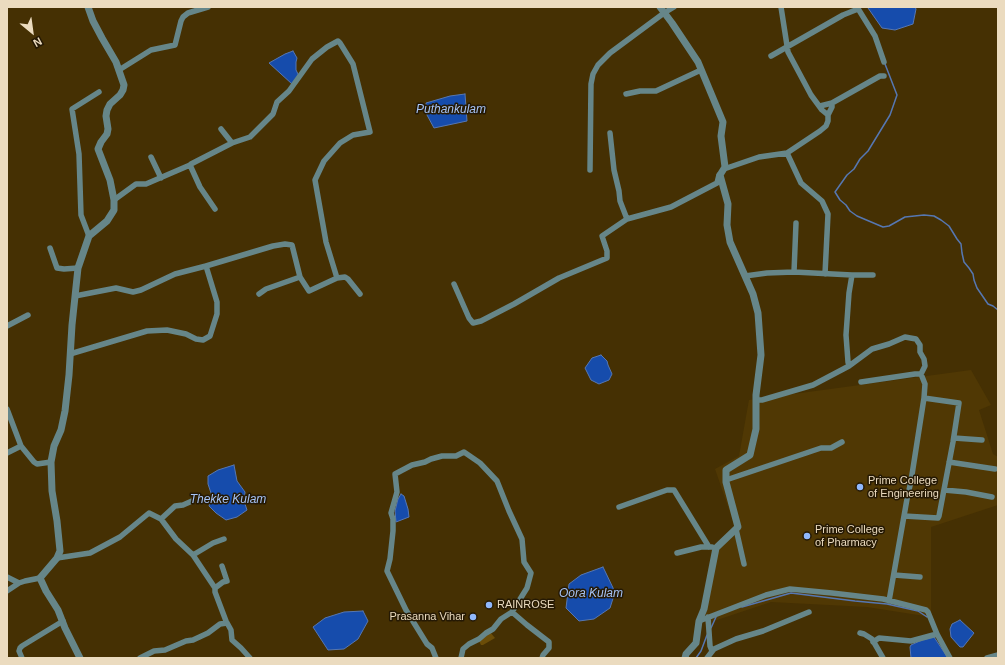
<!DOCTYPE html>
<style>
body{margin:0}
#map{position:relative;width:1005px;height:665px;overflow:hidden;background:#453003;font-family:Helvetica,sans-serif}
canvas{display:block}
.frame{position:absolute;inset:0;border:8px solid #ebdbbf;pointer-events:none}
.north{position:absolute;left:12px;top:12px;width:40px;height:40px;-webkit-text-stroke:3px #251904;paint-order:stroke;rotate:151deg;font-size:11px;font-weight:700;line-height:16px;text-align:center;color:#ebdbbf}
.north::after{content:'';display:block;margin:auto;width:14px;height:18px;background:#ebdbbf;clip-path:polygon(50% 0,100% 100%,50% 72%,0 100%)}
</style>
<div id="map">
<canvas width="1005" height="665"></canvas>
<div class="frame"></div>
<div class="north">N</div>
</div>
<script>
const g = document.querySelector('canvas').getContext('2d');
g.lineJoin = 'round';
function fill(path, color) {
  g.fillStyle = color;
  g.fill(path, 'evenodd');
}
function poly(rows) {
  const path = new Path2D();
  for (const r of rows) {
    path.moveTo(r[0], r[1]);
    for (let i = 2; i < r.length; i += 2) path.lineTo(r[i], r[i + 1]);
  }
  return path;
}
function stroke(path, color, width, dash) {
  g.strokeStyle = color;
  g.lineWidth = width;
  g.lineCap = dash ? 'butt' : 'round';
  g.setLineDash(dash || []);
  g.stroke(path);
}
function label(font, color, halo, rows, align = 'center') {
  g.font = font + ' Helvetica,sans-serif';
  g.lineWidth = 3;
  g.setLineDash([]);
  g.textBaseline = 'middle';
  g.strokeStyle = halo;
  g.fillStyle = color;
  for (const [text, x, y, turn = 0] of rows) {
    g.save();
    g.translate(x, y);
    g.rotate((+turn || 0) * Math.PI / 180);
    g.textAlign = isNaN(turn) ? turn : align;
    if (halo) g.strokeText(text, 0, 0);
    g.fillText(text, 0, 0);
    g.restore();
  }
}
fill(poly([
 [971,370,991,405,979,410,993,454,998,457,998,505,931,527,931,617,867,607,771,602,705,624,707,589,713,565,711,548,735,527,715,469,739,456,749,400]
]), '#503804');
fill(poly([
 [490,632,495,638,483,645,481,645,479,641]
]), '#6b4d08');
const water = poly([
 [869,7,915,7,916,9,913,24,895,30,882,28,868,8,869,7],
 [293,51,297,58,296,62,296,70,299,76,292,84,269,63,285,54,293,51],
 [465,94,467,121,434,128,427,115,426,103,450,96,465,94],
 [601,355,607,361,608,365,612,374,609,380,599,384,591,380,585,368,592,358,601,355],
 [234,465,237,481,245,492,244,501,247,510,237,517,226,520,216,513,209,506,212,496,208,484,208,476,218,470,234,465],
 [401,494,404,496,408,509,409,517,396,522,395,511,398,499,401,494],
 [603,567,615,592,610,608,594,619,579,621,566,608,569,584,581,575,603,567],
 [363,611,368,621,358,639,344,649,328,650,313,627,325,618,344,612,363,611],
 [960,620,974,633,963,647,960,647,951,637,950,629,952,624,960,620],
 [934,637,948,658,911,658,910,647,911,645,922,640,934,637]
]);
fill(water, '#164cac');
stroke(water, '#5677b2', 1);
stroke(poly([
 [885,64,897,95,890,115,868,151,860,159,854,169,847,175,835,192,840,200,846,205,850,211,857,216,883,227,889,226,905,217,924,215,934,216,941,220,949,226,957,239,961,244,962,253,964,262,969,268,973,274,974,280,977,288,988,304,993,306,998,310],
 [742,607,791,593,855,601,887,604,918,611,927,617],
 [711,628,716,617],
 [696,658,701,651,707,635]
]), '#5677b2', 1.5);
stroke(poly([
 [781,7,788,52,811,95,822,110,828,115],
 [857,7,875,36,884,62],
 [771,56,843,15,858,9],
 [119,70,151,50,175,45,181,21,183,17,188,13,208,7],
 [626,94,640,91,656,91,701,70],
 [820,106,832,103,880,76,884,76],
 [221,129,232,143],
 [610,133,614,170,619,191,620,201,627,219],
 [787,153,801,183,822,201,828,214,825,274],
 [151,157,161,178],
 [191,164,232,143,250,137,273,114,277,102,289,91,312,59,327,47,338,41,340,43,353,64,370,132,353,135,340,143,324,161,315,180,326,242,337,278],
 [725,167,724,169,759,157,787,153,820,131,826,126,828,121,828,115,832,107,832,103],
 [590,170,591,84,593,74,598,65,610,53,664,13,674,7],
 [114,200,136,184,146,184,190,165,200,187,215,209],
 [89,236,81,215,79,154,72,109,99,92],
 [50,248,57,268,64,269,78,268],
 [794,272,796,223],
 [745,276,767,273,794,272,852,275,873,275],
 [454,284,469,318,473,323,481,321,514,304,559,278,607,258,607,251,602,236,627,219,671,207,717,183,719,175],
 [259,294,266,289,300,277],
 [75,296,116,288,133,292,141,290,175,274,206,266,273,246,285,244,292,245,300,277,309,291,337,278,345,277,348,279,360,294],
 [7,326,28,315],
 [70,354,147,331,167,330,186,334,196,339,203,340,210,336,217,314,217,302,206,266],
 [849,366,848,362,846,335,849,293,852,275],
 [861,382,915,374,921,374,925,384,924,398],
 [756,400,762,400,813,385,849,366,872,349,889,344,905,337,916,339,920,345,920,352,924,359,925,366,921,374],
 [7,409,21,446,34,462,37,464,51,462],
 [954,438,982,440],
 [7,453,21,446],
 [949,462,995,469],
 [726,480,821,448,831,448,842,442],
 [944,490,966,492,992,497],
 [619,507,667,490,674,490,709,547],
 [161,519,175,506,183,505,192,501],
 [736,529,744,564],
 [677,553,701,547,712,547],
 [193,555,213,543,224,539],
 [57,558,90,553,120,537,149,513,161,519,176,539,193,555,215,588],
 [222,566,227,581,223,582,215,588,215,592,226,621,231,630,232,640,241,648,250,658],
 [894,575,920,577],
 [7,577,19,583,25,581,40,578],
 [7,591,19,583],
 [889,601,907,499,911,481,924,398,959,403,953,442,939,516,938,518,904,516],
 [512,612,527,625,549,642,549,648,543,655,542,658],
 [708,617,710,646,712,651],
 [699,621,766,595,790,589,832,593,883,599,926,610,928,612,937,634,950,658],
 [860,633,864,634,872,639,883,658],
 [873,642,879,638,911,641,937,634],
 [22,658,19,651,20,648,22,646,63,621],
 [140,658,154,651,165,650,186,641,193,640,208,633,220,624,227,623],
 [436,658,432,648,427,644,406,610,387,571,390,559,393,531,393,519,391,513,397,492,395,474,412,465,425,462,431,459,442,456,456,456,464,452,480,463,497,481,509,511,522,539,524,562,531,573,527,588,512,612,501,619,493,629,486,633,479,639,469,644,463,649,461,658],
 [707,658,714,649,736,639,763,631,809,612],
 [987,658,998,655]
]), '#668689', 5.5);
stroke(poly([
 [660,7,672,23,698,62,723,122,721,136,725,167,720,175,728,204,727,225,730,242,753,294,758,313,761,355,756,395,756,429,750,455,726,470,726,482,738,527,716,548,704,609,699,621,696,643,686,654,685,658],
 [80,658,65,628,58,610,46,591,40,578,57,558,60,551,57,521,52,491,51,462,54,446,61,430,65,411,69,375,72,325,78,268,89,236,107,221,114,210,114,200,110,180,98,149,101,142,107,134,108,129,106,116,107,110,110,104,120,95,123,90,124,85,116,62,102,38,93,21,88,7]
]), '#668689', 7);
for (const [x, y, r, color] of [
 [860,487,4,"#90b8fd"],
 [807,536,4,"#90b8fd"],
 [489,605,4,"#90b8fd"],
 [473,617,4,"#90b8fd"]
]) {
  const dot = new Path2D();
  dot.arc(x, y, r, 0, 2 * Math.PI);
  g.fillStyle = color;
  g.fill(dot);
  stroke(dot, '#251904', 1.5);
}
label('11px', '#ebdbbf', '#251904', [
 ["Prime College",868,481],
 ["of Engineering",868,494],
 ["Prime College",815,530],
 ["of Pharmacy",815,543],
 ["RAINROSE",497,605],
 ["Prasanna Vihar",465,617,"right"]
], 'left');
label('italic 12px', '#a6c3f5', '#251904', [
 ["Puthankulam",451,110],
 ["Thekke Kulam",228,500],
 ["Oora Kulam",591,594]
]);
</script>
